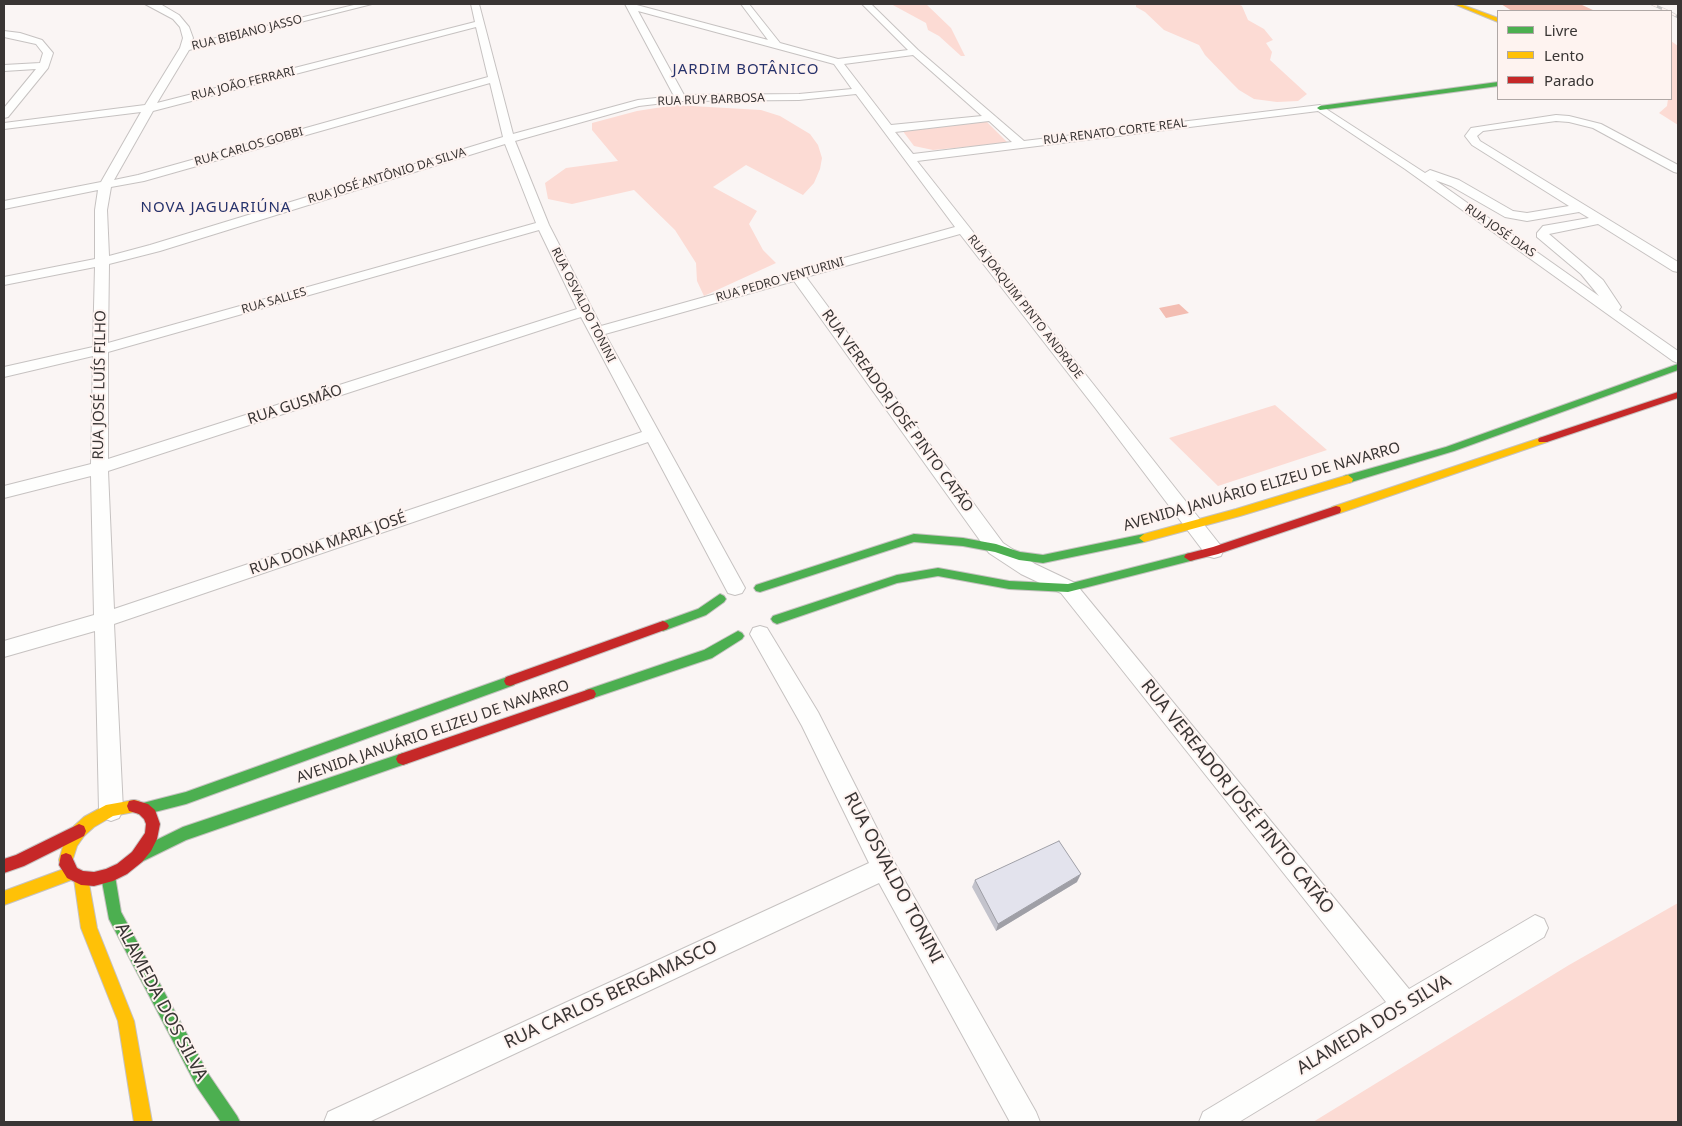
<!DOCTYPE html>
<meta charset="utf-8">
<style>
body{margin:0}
#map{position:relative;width:1682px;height:1126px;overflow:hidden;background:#faf5f4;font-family:"Noto Sans",sans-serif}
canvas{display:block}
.frame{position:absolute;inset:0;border:5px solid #393534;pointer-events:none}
.legend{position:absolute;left:1497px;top:10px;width:175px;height:90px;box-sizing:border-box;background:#fef3f0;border:1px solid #afa7a5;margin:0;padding:6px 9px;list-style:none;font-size:15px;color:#393534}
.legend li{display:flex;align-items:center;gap:10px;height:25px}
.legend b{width:25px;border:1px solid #afa7a5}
</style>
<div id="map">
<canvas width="1682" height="1126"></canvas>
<div class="frame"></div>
<ul class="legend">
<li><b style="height:6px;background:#4caf50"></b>Livre</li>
<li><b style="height:6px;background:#ffc107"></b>Lento</li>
<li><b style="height:6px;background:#c62828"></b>Parado</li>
</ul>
</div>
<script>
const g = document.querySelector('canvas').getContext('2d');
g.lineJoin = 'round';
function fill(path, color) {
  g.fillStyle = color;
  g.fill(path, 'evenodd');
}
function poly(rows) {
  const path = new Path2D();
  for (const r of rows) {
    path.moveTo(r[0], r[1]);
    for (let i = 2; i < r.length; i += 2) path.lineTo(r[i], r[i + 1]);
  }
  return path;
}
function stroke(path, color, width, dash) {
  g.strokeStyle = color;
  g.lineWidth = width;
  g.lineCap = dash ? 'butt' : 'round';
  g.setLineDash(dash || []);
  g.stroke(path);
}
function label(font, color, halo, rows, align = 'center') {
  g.font = font + ' "Noto Sans",sans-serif';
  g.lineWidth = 4;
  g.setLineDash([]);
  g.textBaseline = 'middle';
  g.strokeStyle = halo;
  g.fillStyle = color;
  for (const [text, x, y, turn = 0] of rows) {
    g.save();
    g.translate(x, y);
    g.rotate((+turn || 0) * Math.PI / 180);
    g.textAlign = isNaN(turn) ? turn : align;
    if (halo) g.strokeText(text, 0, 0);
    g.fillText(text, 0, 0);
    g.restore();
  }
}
fill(poly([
 [891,4,926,4,951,28,965,56,961,56,939,36,928,30,926,23],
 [1136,4,1238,4,1242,6,1248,20,1264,29,1273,40,1266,43,1272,52,1270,60,1307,94,1298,101,1277,102,1254,99,1239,90,1230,81,1205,55,1199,45,1164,30,1145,12,1136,7],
 [1671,41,1678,46,1678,125,1659,113,1667,106,1668,99,1671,99],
 [675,105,761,110,780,116,810,134,818,145,822,158,820,169,814,183,803,195,746,165,713,187,757,211,749,224,763,250,776,263,704,296,697,281,696,263,675,230,634,190,572,204,548,199,545,183,566,168,618,161,592,130,592,123,637,111],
 [985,120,1008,143,933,150,914,146,902,130],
 [1275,405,1327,450,1218,486,1169,438],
 [1678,903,1678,1122,1313,1122,1569,965]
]), '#fcdbd4');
fill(poly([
 [1501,4,1580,4,1595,11,1512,11],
 [1179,304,1189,313,1166,318,1159,308]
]), '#f3bdb2');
const street = poly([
 [145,4,162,5,179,15,189,27,193,38,191,44,358,4,372,4,189,50,157,103,475,22,471,4,479,4,513,134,638,100,674,96,625,4,633,4,768,40,741,4,749,4,780,43,838,59,908,50,862,4,871,4,918,50,1024,141,1320,105,1425,173,1430,170,1459,180,1513,211,1527,213,1569,206,1472,145,1465,136,1471,128,1556,115,1569,116,1601,124,1678,165,1678,173,1674,172,1593,128,1569,122,1556,121,1483,131,1477,136,1480,141,1678,262,1678,272,1673,271,1598,224,1549,234,1603,280,1621,307,1619,310,1678,351,1678,363,1673,361,1405,169,1318,111,917,161,1221,546,1223,551,1221,556,1214,558,1207,556,1096,409,960,234,806,277,1003,543,1035,564,1075,583,1409,989,1535,915,1544,919,1548,928,1544,937,1239,1122,1199,1122,1203,1112,1386,1002,1061,593,1021,574,989,553,794,281,605,334,745,588,742,593,735,595,728,593,648,442,114,624,123,810,119,818,111,821,103,818,99,810,95,631,4,657,4,641,94,615,91,476,4,498,4,486,91,464,93,356,4,377,4,367,93,347,95,267,4,285,4,277,95,259,95,210,98,190,4,209,4,201,101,182,141,112,4,129,4,123,145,105,180,48,183,38,180,27,173,19,145,4],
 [638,11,834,64,852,89,799,94,684,95,638,11],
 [476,27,488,77,138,175,114,180,153,111,476,27],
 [913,55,982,116,891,125,844,64,913,55],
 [490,83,503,137,150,245,109,256,107,210,111,187,144,181,490,83],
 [856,94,955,227,601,326,549,225,515,141,639,106,681,101,799,100,856,94],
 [989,121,1012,142,913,154,895,132,989,121],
 [505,144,536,223,108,343,109,264,160,251,505,144],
 [1435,180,1451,186,1505,217,1527,221,1579,212,1589,218,1543,226,1537,233,1537,237,1581,274,1599,296,1435,180],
 [539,230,577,309,108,459,108,352,539,230],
 [581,317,642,432,114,609,108,471,581,317],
 [4,31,20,33,42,40,53,53,48,68,8,117,4,118,4,108,36,69,4,71,4,65,40,63,43,53,36,44,4,37,4,31],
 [760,626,767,628,818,712,893,860,1036,1112,1040,1122,1010,1122,879,883,369,1122,324,1122,328,1112,869,863,802,726,750,634,753,628,760,626]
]);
const fast = poly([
 [1498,82,1498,86,1320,110,1317,108,1320,106,1498,82],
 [1678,364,1678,370,1454,451,1348,483,1343,479,1344,476,1446,447,1678,364],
 [914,534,963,538,996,544,1020,552,1043,555,1144,534,1149,538,1144,542,1043,563,1019,560,995,552,963,546,914,542,760,592,756,591,754,588,756,585,914,534],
 [1190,553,1196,557,1194,560,1068,592,1009,589,938,576,897,583,777,624,773,622,771,619,773,616,897,575,938,568,1009,581,1068,584,1190,553],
 [720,594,724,596,726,599,724,602,706,615,663,631,659,629,657,626,659,623,698,609,720,594],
 [738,631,742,633,744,636,742,639,712,658,590,699,586,698,584,694,586,690,704,650,738,631],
 [510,676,514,677,516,681,514,685,186,804,143,815,138,814,136,809,138,804,143,803,186,792,510,676],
 [403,753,408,755,410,759,408,763,186,840,137,864,132,862,130,857,132,852,183,827,403,753],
 [108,869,113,871,115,876,121,912,209,1075,237,1116,240,1122,221,1122,197,1087,109,919,101,876,103,871,108,869]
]);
const slow = poly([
 [1454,4,1460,4,1498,18,1498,22,1454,4],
 [1543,437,1547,438,1548,440,1547,442,1340,513,1332,513,1331,510,1332,507,1543,437],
 [1348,475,1353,479,1352,482,1240,516,1144,542,1139,538,1144,534,1236,509,1348,475],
 [134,800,139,801,141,806,139,811,113,816,94,827,84,836,77,846,71,865,66,867,61,865,59,860,64,843,74,826,84,817,106,805,134,800],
 [72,866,77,868,79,872,86,873,88,878,97,928,134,1021,152,1122,134,1122,118,1021,81,928,74,879,4,905,4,891,72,866]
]);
const jam = poly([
 [1678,392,1678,398,1547,442,1539,442,1538,440,1539,438,1678,392],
 [1336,506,1340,507,1341,510,1340,513,1218,554,1190,561,1184,557,1186,554,1213,547,1336,506],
 [663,621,667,623,669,626,667,629,510,686,506,685,504,681,506,677,663,621],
 [590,689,594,690,596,694,594,698,403,765,398,763,396,759,398,755,403,753,590,689],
 [134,800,148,804,155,810,160,824,157,839,151,851,142,862,127,874,113,881,94,886,81,885,67,878,59,865,61,855,66,853,71,855,77,868,83,871,94,872,106,869,117,864,132,852,145,833,146,824,144,819,139,814,129,811,127,806,129,801,134,800],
 [79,824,84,826,86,831,84,836,24,866,4,873,4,859,16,855,79,824]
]);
stroke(street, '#c6c2c1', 2);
stroke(fast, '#c6c2c1', 2);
stroke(slow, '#c6c2c1', 2);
stroke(jam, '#c6c2c1', 2);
fill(street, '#fefefd');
fill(fast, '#4caf50');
fill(slow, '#ffc107');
fill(jam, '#c62828');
const rail = poly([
 [1652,4,1667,11],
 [1671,13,1678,17]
]);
stroke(rail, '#c5c4c4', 3);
stroke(rail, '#fef3f0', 2, [5.5]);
fill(poly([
 [975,880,1077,882,996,931,972,887]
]), '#c3c3cc');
fill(poly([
 [1081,874,1077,882,996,931,998,924]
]), '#9f9fa6');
const building = poly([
 [1059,841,1081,874,998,924,975,880,1059,841]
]);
fill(building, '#e3e3ed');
stroke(building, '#9f9fa6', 1);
label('12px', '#393534', '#fef3f0', [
 ["RUA BIBIANO JASSO",247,33,-14],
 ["RUA JOÃO FERRARI",243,84,-14],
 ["RUA RUY BARBOSA",711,100,-2],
 ["RUA RENATO CORTE REAL",1115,132,-7],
 ["RUA CARLOS GOBBI",249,147,-16],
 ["RUA JOSÉ ANTÔNIO DA SILVA",387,176,-17],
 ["RUA JOSÉ DIAS",1500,231,35],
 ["RUA PEDRO VENTURINI",780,280,-16],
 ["RUA SALLES",274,301,-16],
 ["RUA OSVALDO TONINI",583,305,63],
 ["RUA JOAQUIM PINTO ANDRADE",1025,307,52]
]);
g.letterSpacing = '1px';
label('15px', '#27336c', '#fef3f0', [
 ["JARDIM BOTÂNICO",746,70],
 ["NOVA JAGUARIÚNA",216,208]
]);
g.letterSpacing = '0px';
label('15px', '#393534', '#fef3f0', [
 ["RUA JOSÉ LUÍS FILHO",100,385,-89],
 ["RUA GUSMÃO",295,405,-18],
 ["RUA VEREADOR JOSÉ PINTO CATÃO",897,411,54],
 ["AVENIDA JANUÁRIO ELIZEU DE NAVARRO",1262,487,-16],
 ["RUA DONA MARIA JOSÉ",328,544,-19],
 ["AVENIDA JANUÁRIO ELIZEU DE NAVARRO",433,732,-19]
]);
label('18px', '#393534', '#fef3f0', [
 ["RUA VEREADOR JOSÉ PINTO CATÃO",1237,797,51],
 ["RUA OSVALDO TONINI",893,878,62],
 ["RUA CARLOS BERGAMASCO",611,995,-25],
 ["ALAMEDA DOS SILVA",161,1002,62],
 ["ALAMEDA DOS SILVA",1374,1025,-31]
]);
</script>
